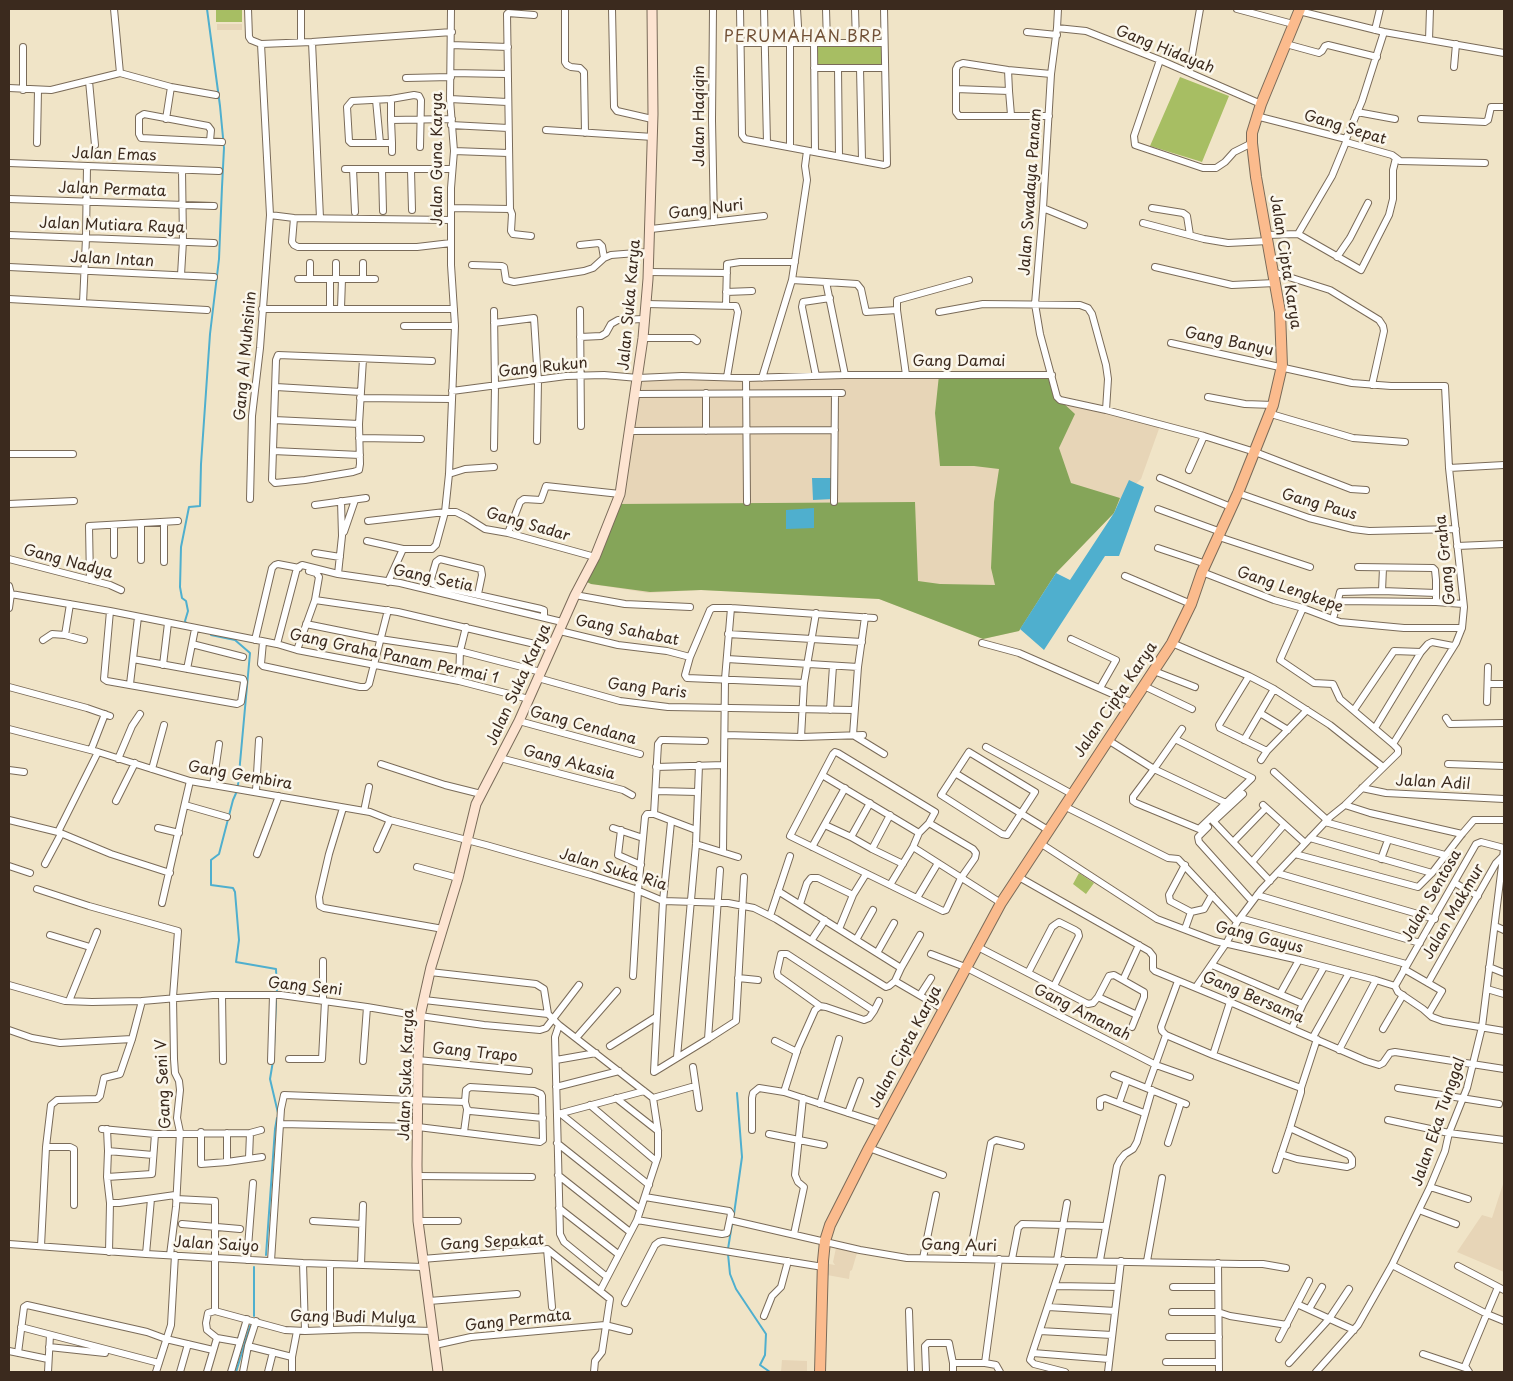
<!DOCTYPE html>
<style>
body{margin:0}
#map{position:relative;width:1513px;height:1381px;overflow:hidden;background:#f0e4c7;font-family:"Playpen Sans",sans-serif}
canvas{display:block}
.frame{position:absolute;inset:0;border:10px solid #3b2a1e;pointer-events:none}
</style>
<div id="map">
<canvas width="1513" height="1381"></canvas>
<div class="frame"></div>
</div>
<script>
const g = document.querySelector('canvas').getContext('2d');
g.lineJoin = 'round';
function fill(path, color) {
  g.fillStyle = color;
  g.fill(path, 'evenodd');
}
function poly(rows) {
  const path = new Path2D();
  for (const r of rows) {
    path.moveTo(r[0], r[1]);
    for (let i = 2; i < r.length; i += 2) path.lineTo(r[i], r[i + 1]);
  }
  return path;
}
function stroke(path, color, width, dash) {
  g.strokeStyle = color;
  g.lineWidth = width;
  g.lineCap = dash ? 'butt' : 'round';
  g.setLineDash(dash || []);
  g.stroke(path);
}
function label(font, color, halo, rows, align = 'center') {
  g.font = font + ' "Playpen Sans",sans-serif';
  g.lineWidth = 5;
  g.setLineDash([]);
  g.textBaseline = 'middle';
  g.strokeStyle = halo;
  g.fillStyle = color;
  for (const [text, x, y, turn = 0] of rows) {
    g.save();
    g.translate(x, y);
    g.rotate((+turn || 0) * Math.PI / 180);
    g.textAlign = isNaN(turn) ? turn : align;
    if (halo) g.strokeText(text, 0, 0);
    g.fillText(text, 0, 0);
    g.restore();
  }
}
fill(poly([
 [217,24,242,24,242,30,217,30],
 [1014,374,1055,399,1160,426,1141,479,1121,498,1114,513,1056,573,1019,631,983,639,879,599,701,590,648,593,591,584,583,580,617,504,638,378],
 [1504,1181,1504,1272,1457,1252,1482,1215,1492,1218],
 [836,1248,857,1253,852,1270,850,1271,849,1279,827,1275,829,1264,835,1265,833,1262],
 [782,1360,807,1361,807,1372,781,1372]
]), '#e7d5b7');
fill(poly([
 [216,9,242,9,242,22,216,22],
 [814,43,884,43,885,68,814,68],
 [1180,77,1229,96,1202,162,1150,146],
 [1079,873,1094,883,1086,894,1073,884]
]), '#a7be63');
fill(poly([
 [939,375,1052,375,1060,400,1075,414,1059,448,1071,483,1120,498,1114,513,1056,573,1019,631,983,639,879,599,701,590,650,592,591,584,583,580,618,504,915,502,918,581,940,584,995,585,991,568,994,502,999,469,974,466,940,466,935,413]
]), '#85a559');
fill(poly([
 [812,478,832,478,833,499,813,500],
 [1129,480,1144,487,1119,556,1105,556,1044,650,1020,629,1056,573,1070,580,1114,513],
 [814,508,814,528,786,529,786,510]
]), '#4fafce');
stroke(poly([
 [186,623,185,621,188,611,186,601,182,598,180,587,181,547,189,507,200,506,201,464,210,334,219,259,222,187,224,148,220,106,207,9],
 [211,635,235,640,250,653,238,785],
 [237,791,233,800,219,854,211,860,211,885,233,888,235,892,239,940,236,962,276,969,277,993],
 [274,1047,276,1001],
 [273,1061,270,1079,278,1113],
 [734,1214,742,1157,737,1093],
 [728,1249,732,1224],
 [728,1254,730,1274,736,1289,766,1334,765,1355,760,1365,770,1372],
 [266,1255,275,1129,277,1118],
 [254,1316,254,1267],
 [236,1372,250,1326]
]), '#4fafce', 2);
const street = poly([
 [114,9,120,73],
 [248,9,249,37,251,40,261,44,312,42,452,32],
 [565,9,565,62,567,65,571,67,580,68,584,72,585,133],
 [612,9,614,107,617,111,652,119],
 [713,9,712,120,714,222],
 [740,9,742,135,745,139,884,165,887,164,884,9],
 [764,9,767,143],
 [797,9,799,43],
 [826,9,827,43],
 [855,9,856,43],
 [1058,9,1057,28,1051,74,1043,208,1035,304,1040,334,1057,397,1060,400,1106,410,1204,436,1255,452,1351,489,1366,490],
 [1237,9,1293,24],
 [1299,11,1384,32,1504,53],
 [1057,28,1086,31,1160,60,1261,104],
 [1375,30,1380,9],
 [1027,32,1057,35],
 [1429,40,1430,9],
 [301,42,301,9],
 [312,42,320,218],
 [790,42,790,147],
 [740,43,884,43],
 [814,43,815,152],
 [1286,44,1319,53,1322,51,1325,46,1328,45,1377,57],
 [451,45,508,47],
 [1160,60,1134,136,1135,145,1203,168,1216,168,1225,162,1234,152,1252,143],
 [1454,67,1456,44],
 [814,68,885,68],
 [838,68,839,156],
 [860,68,862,160],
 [1189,72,1200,9],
 [451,73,507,74],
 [406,78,451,77],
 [89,81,95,145],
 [9,88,51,90,120,73,171,87,216,95],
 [956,89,1009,91,1008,70],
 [23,90,23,47],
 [1009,91,1011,115],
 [391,99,414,95,419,96,421,100,420,147],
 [450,99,507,102],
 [376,100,380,143],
 [1357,112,1395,119],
 [1049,116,959,116,956,112,956,69,958,65,963,63,1008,70,1051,74],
 [1256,116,1346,139,1346,142,1392,155,1400,161,1485,163],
 [166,119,171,87],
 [1421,119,1485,122,1488,120,1491,107,1504,107],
 [391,120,392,143,351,143,349,141,347,107,352,101,391,99,391,120,452,119],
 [451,125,508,128],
 [546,130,653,137],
 [1346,139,1362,101,1384,32],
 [210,141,211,130,208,126,144,114,139,117,139,134,141,138,222,142],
 [37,143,38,90],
 [392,143,392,152],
 [454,151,508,153],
 [9,163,219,171],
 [345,169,452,169],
 [353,169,355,212],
 [382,170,383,211],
 [411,170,412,210],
 [9,199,214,206],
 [451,208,510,209,512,214,511,231,513,234,531,236],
 [1043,208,1084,225],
 [1152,208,1183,213,1187,216,1190,235],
 [510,209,507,14,508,13,534,15],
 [270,215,294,218,451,220],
 [294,218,292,242,294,245,298,247,417,247,451,243],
 [1143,223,1204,239,1228,243,1268,241],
 [651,229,764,216],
 [1298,234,1332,176,1346,142],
 [9,235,214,243],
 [1267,235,1298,234,1361,270,1389,215,1393,199,1393,170,1396,158],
 [580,245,599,243,602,246,604,258],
 [1337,257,1350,238,1368,203],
 [363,263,363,279],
 [472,265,502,266,504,267,506,280,514,282,584,271,593,268,604,258,611,255,649,252],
 [9,267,214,277],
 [1155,267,1232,285,1275,283],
 [648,272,727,273],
 [1273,272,1330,290,1379,320,1383,326,1384,331,1372,385],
 [181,275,183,241,182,170],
 [298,279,375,279],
 [310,279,310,263],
 [336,279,336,263],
 [792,280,826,282,845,375],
 [826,282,857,284,861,289,866,312,897,310],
 [726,292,752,291],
 [9,299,207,310],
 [83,303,86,238,87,166],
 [646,304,736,306,738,312,727,377],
 [726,305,727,264,740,262,795,262],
 [330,308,330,279],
 [341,308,342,279],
 [262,309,454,309],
 [580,310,581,426],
 [494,311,495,386,494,448],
 [939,312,983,304,1080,305,1088,308,1092,314,1106,365,1108,379,1106,410],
 [494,323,534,318,538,381,537,441],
 [404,326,455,326],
 [580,337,601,336,606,333,611,324,618,320,644,319],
 [643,338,693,338,697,341],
 [1171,343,1352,383,1391,386,1445,386,1449,468,1464,607,1462,628,1456,643,1393,744],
 [363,359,359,424,360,464,359,470,353,472,305,480,275,483,272,480,276,360,278,355,432,361],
 [906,375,897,310,897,300,969,280],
 [816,376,802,307,803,302,830,298],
 [746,378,747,502],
 [762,378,792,280,807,180,805,166,807,151],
 [276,387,361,392],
 [452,391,566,376,604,375,638,378,682,376,746,378,845,375,1052,375],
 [636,394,842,393],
 [1208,397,1245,404,1273,405],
 [360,398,451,399],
 [1271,414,1353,438,1405,442],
 [274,420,359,424],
 [630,431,835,430],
 [706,431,706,393],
 [359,438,421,439],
 [273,451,360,455],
 [9,454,73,454],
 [1449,468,1504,465],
 [1189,470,1204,436],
 [449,474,465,469,494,467],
 [1160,478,1231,507],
 [1238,493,1309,518,1353,529,1369,531,1456,529],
 [250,499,252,416,260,348,270,215,261,44],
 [834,502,835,393],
 [9,504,74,501],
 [315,505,366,498],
 [1158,509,1221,532],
 [368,521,445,512,456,512,466,517,485,529,508,533,595,557],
 [164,522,164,562],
 [141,523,141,560],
 [344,532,355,500],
 [508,533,520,502,524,499,541,500,546,486,620,494],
 [1219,537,1310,567],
 [367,541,403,549,432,549,436,545,445,512,449,474,455,326,451,265,451,188,454,151,450,99,451,9],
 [1457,546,1504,544],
 [1158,548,1206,564],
 [315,553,340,557],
 [114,555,114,525],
 [9,559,110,585,121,590],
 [1358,567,1433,568,1435,570,1436,580,1436,602],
 [1202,572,1274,600,1303,608,1340,622,1404,628,1462,628],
 [338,574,342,536,341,501],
 [1125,576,1191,604],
 [90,580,89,526,178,521],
 [388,582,403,549],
 [9,586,11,594,9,608],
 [1382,591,1436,593],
 [11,594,110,611,277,644,297,650,459,681,529,699],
 [478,594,482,575,481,569,440,559,436,562,431,579,433,584,438,586,541,609,544,610,544,617],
 [575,595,625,604,690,607],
 [315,600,398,612,552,648],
 [1337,601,1436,602,1463,604],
 [110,611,104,679,107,681,237,704,241,702,244,682,243,679,133,659],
 [865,617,858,667,853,735,884,754],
 [1333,619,1340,592,1382,591,1383,568],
 [306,624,380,639,460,651,541,672],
 [195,629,192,644,243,657],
 [560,631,618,645,667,651,690,657],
 [728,634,862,642],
 [65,635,70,604],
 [1071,639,1116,660,1100,688],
 [43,640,52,634,65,635,84,640],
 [255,640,272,568,275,565,278,564,299,568],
 [263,642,261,664,263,666,360,687,366,687,369,684,388,610],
 [982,643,1019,653,1133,703],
 [1172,643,1249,676,1274,689,1330,725,1383,767],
 [277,644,297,568,302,565,338,574,400,583,562,622],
 [297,650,315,600,319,577,316,573,309,571],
 [727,659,858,667],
 [163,665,168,623],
 [187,669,192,644],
 [1154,671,1195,687],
 [1249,676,1219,725,1220,728,1267,751],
 [538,678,620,701,668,707,854,710],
 [459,681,460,651,466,627],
 [804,683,687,678,685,675,690,657,710,610,713,608,731,608,874,618],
 [130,684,138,617],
 [1489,684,1504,684],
 [1144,686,1192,709],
 [9,687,87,708,110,716],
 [1487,702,1488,667],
 [830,710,833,666],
 [1354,710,1394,651,1421,652,1428,644,1432,642,1453,646],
 [1260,713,1288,730],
 [1446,718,1450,724,1504,723],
 [519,721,640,754],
 [1375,728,1421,652],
 [9,729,98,752,190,781,370,812,390,820,486,845,591,875,632,888,663,901,728,903,754,908,776,919,886,987,889,986,895,981,901,968,778,891],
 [725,735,801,737,863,735],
 [801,737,804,683,816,613],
 [1175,739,1252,778,1199,829,1136,803,1133,801,1133,797,1154,769,1182,729],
 [1108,740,1154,769,1226,803],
 [1244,740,1274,689],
 [986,747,1072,794],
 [91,750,105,714],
 [969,752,1035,792,1007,835,1002,834,941,795,969,752],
 [500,758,623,790,632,795],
 [118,759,132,726,140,714],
 [1261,760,1267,751,1307,710],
 [381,764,445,785,481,794],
 [1448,764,1504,766],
 [656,767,724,765],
 [152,769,164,725],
 [9,770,24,772],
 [1274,772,1327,820],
 [955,773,1048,830],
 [822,775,833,754,835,752,838,753,935,812,929,823],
 [213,785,219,744],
 [1362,788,1386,793,1504,799],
 [256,791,259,740],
 [656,791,697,792],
 [116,801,135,763],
 [185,805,227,817],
 [1263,805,1305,843],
 [1345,805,1370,813,1462,834],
 [1064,806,1168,858,1178,859,1237,922],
 [343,808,329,854,319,897,320,906,324,908,443,929],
 [364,811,369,787],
 [890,815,872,849,903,864],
 [9,820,58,832,98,752],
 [1215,820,1243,794],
 [1213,821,1270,881],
 [671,822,663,901,654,1072,708,1039,736,1021,744,877],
 [1325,822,1445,855],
 [825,825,851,837,872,849],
 [1208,827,1198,837,1199,842,1252,901],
 [158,828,179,833],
 [613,828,643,838],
 [621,830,618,855,641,865],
 [696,830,654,814,658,744,661,740,665,740,705,741],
 [58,832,111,854,170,873],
 [851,837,870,803],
 [1310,838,1432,873],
 [1233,842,1266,808],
 [1040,843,1157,919,1215,941,1299,960,1376,980,1395,986,1398,992,1423,1009,1432,1017,1443,1021,1504,1031],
 [696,844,738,857],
 [812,847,845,788],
 [913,847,1001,903],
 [377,849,390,820],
 [723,852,725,679,731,608],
 [257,854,279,796],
 [1295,854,1418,887,1432,873,1462,834,1474,820,1504,820],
 [1381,859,1388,840],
 [1252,862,1284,825],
 [45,864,61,834],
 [1185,865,1169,895,1170,901,1191,912,1204,909,1212,895],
 [9,866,30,873],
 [417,867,458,878],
 [1277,873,1435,919],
 [1017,876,1149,951,1153,956,1153,969,1155,971,1230,1002,1366,1061,1379,1065,1383,1063,1390,1053,1395,1052,1504,1069],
 [1455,883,1478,896],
 [890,885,913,847,919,833,929,823,973,849,976,853,975,858,961,878,946,910,943,911,790,836,822,775,919,833],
 [37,889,89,906,178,931,173,997,174,1059,175,1073,179,1081,180,1090,177,1118,180,1132,176,1207,170,1255],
 [1257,895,1420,943],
 [917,898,938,863],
 [162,903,190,781],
 [800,904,807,883,811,878,818,878,853,895],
 [770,916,790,856],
 [1240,918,1406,964],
 [1495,926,1504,930],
 [839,929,853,895,866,874],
 [1185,929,1191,912],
 [50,935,90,947],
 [813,938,825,920],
 [856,940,873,910],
 [976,946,1088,1004,1093,1003,1098,997,1109,976,1114,975,1144,992,1144,997,1132,1027],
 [877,953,894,923],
 [931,954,965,967,1156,1065,1190,1077],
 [323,961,323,1001],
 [1212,965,1303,1004],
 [1489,967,1504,973],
 [901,968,920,935],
 [1404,969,1442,991,1429,1013],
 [430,972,536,984,544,989,548,1014],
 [1028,973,1052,927,1056,924,1059,922,1075,930,1078,932,1079,936,1054,986],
 [633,976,638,891,645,817,647,814,654,814],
 [738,978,758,980],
 [1123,980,1139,945],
 [895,981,943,1009],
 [1178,981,1161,1027,1162,1031,1166,1035,1213,1055,1301,1088,1301,1092,1290,1128,1276,1170],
 [1428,983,1496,863,1503,856],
 [9,985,65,1001,92,1002,142,1001,213,995,281,995,367,1007,420,1016,484,1025,540,1030,546,1028,579,985],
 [1395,986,1476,844,1481,842,1504,848],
 [1196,987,1227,942,1237,922,1261,890,1330,817,1345,805,1398,753,1398,749,1393,744,1340,699,1333,684,1314,683,1280,660,1303,608],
 [1487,989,1504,994],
 [1280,994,1299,960],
 [222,995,223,1061],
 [920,995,931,978],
 [1098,997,1137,1015],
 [424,1000,548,1014,559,1025,653,1098,658,1131,658,1156,637,1220,600,1291],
 [69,1001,97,932],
 [874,1011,879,1001],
 [559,1025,555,1037,560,1234,564,1242,607,1277],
 [1292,1028,1303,1004,1324,967],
 [1383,1029,1403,995],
 [9,1030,32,1038,60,1043,132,1039],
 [1313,1037,1349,973],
 [576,1038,617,991],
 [708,1039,720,870],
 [775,1041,797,1052],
 [610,1046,656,1017],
 [1339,1050,1376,980],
 [1213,1055,1230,1002],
 [677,1057,696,844,699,765],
 [289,1059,322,1059,325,1001],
 [418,1060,529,1071],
 [556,1060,596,1053],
 [271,1061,273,995],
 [363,1061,367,1007],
 [693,1067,699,1108],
 [1114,1075,1186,1104],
 [556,1087,619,1071],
 [1147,1088,1166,1035],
 [1301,1088,1317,1039],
 [1398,1088,1499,1104],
 [784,1092,798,1048,815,1010,820,1006,826,1007,864,1020,869,1018,874,1011,787,954,781,954,777,972,778,976,820,1006],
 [616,1098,658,1131],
 [653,1098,695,1086],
 [465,1102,467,1109,470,1111,543,1118],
 [1119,1103,1127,1080],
 [820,1104,839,1039],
 [590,1105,656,1161],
 [1100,1107,1100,1100,1105,1098,1144,1113],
 [848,1113,860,1081],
 [558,1114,644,1091],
 [561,1114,649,1185],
 [1388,1120,1449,1133,1504,1140],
 [102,1129,155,1134,250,1133,261,1130],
 [107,1129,108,1151,153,1155],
 [752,1130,752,1098,753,1093,759,1088,784,1092,882,1124],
 [201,1132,201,1164,227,1162,262,1157],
 [464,1132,467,1110],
 [227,1133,227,1162],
 [769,1134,824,1145],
 [557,1143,640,1209],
 [1168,1143,1181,1102],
 [46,1147,70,1147,74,1149,74,1205],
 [869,1148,943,1175],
 [108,1151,107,1177,110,1203,119,1203,175,1195],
 [1281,1154,1297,1159,1347,1167,1352,1165,1352,1159,1349,1155,1290,1128],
 [249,1158,250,1133],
 [558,1175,630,1232],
 [417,1176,532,1177],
 [107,1177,152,1174,155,1134],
 [1430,1187,1468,1199],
 [176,1199,215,1201,215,1311],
 [559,1208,618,1254],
 [1419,1210,1456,1224],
 [637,1220,722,1234,727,1233,731,1214,729,1211,645,1197],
 [730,1220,860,1250,907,1258,1240,1264,1263,1264,1286,1268],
 [313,1221,362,1224],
 [418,1221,458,1221],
 [182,1224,240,1229],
 [794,1234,804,1187,798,1182,795,1175,803,1098],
 [9,1244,146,1254,303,1263,423,1267],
 [41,1246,46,1147,51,1105,57,1100,97,1099,100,1096,104,1078,120,1074,132,1039,142,1001],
 [547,1249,552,1307],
 [109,1252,110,1203],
 [146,1254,151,1199],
 [923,1258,936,1195],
 [422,1259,547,1249,610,1299,602,1352,595,1361,594,1372],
 [969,1259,991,1143,996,1140,1021,1146],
 [999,1259,985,1363,996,1365,1000,1372],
 [1012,1259,1018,1228,1022,1224,1106,1226],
 [247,1260,253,1183],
 [1057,1260,1067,1203],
 [1063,1260,1030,1360,1034,1364,1065,1372],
 [1100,1260,1117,1166,1120,1160,1125,1154,1133,1149,1137,1142,1152,1090],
 [271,1261,281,1109,284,1095,465,1102,466,1090,470,1087,534,1091,541,1094,542,1096,543,1140,540,1142,418,1127,281,1124],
 [1147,1261,1162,1178],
 [303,1263,305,1331],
 [1218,1263,1219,1372],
 [361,1265,363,1205],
 [1392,1265,1487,1314,1504,1321],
 [1458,1266,1504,1290],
 [1055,1286,1118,1287],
 [1173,1287,1218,1287],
 [429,1301,517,1294],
 [625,1303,655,1245,659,1242,663,1241,823,1267],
 [1297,1304,1354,1330],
 [1048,1307,1115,1311],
 [1309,1309,1322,1287],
 [215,1311,285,1330,305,1331,360,1329,433,1331],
 [215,1311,208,1313,206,1323,207,1330,217,1338],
 [909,1311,911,1372],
 [1172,1312,1218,1312,1230,1316,1287,1325],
 [764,1316,772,1296,781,1287,788,1261],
 [21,1327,159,1363],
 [330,1329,330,1264],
 [1040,1331,1112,1335],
 [1169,1337,1219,1337],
 [1279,1339,1309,1281],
 [435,1345,471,1337,605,1325,629,1331],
 [248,1346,292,1357],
 [49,1347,105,1353],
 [9,1351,48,1359],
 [18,1353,24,1307,27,1305,147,1332,166,1339,213,1350],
 [1033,1353,1109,1359],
 [1423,1354,1465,1368],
 [1166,1362,1219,1362],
 [953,1363,985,1363],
 [1289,1363,1329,1319,1349,1289],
 [48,1372,50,1335],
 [156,1372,171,1325,175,1255],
 [180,1372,188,1344],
 [207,1372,217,1338,240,1342],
 [231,1372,247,1319],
 [243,1372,248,1346,256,1321],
 [268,1372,273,1352],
 [292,1372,292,1357,297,1331],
 [926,1372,925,1346,928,1343,949,1343,953,1363,953,1372],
 [1108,1372,1121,1261],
 [1316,1372,1358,1325,1392,1265,1430,1187,1445,1151,1449,1133,1467,1088,1482,1027,1504,849],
 [1469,1372,1465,1366,1498,1287]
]);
const secondary = poly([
 [438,1372,418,1221,417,1165,418,1060,420,1016,431,967,458,878,476,804,519,721,575,595,595,557,620,494,643,338,648,279,653,114,652,9]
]);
const primary = poly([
 [820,1372,823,1261,825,1241,830,1225,869,1148,1001,903,1172,643,1191,604,1202,572,1238,493,1273,405,1282,366,1280,312,1256,177,1252,143,1252,133,1261,104,1300,9]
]);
stroke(street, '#7a6b59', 8);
stroke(secondary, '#7a6b59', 11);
stroke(primary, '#7a6b59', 12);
stroke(street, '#fff', 6);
stroke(secondary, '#fde4d1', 9);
stroke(primary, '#fbbb8d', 10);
label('15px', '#3b2a1e', '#fbf7ec', [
 ["Gang Hidayah",1165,50,22],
 ["Jalan Haqiqin",700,116,-90],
 ["Gang Sepat",1345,128,17],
 ["Jalan Emas",114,155,2],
 ["Jalan Guna Karya",438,159,-90],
 ["Jalan Permata",112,190,2],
 ["Jalan Swadaya Panam",1031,192,-86],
 ["Gang Nuri",706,210,-7],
 ["Jalan Mutiara Raya",112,226,2],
 ["Jalan Intan",112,260,3],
 ["Jalan Cipta Karya",1285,262,81],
 ["Jalan Suka Karya",630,305,-85],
 ["Gang Banyu",1229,342,12],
 ["Gang Al Muhsinin",246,356,-85],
 ["Gang Damai",959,362],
 ["Gang Rukun",543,368,-6],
 ["Gang Paus",1319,505,16],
 ["Gang Sadar",528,525,16],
 ["Gang Graha",1446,560,-96],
 ["Gang Nadya",68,562,15],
 ["Gang Setia",433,579,12],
 ["Gang Lengkepe",1290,590,19],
 ["Gang Sahabat",627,631,11],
 ["Gang Graha Panam Permai 1",394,657,12],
 ["Jalan Suka Karya",519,685,-65],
 ["Gang Paris",647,689,7],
 ["Jalan Cipta Karya",1116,700,-56],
 ["Gang Cendana",583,726,15],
 ["Gang Akasia",569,763,15],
 ["Gang Gembira",240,776,10],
 ["Jalan Adil",1433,783,3],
 ["Jalan Suka Ria",613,870,17],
 ["Jalan Sentosa",1432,896,-60],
 ["Jalan Makmur",1454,912,-60],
 ["Gang Gayus",1259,938,14],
 ["Gang Seni",305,987,6],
 ["Gang Bersama",1253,998,23],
 ["Gang Amanah",1082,1013,27],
 ["Jalan Cipta Karya",906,1047,-62],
 ["Gang Trapo",475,1053,6],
 ["Jalan Suka Karya",407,1075,-88],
 ["Gang Seni V",164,1084,-93],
 ["Jalan Eka Tunggal",1439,1122,-71],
 ["Gang Sepakat",492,1243,-3],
 ["Jalan Saiyo",216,1245,3],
 ["Gang Auri",959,1246,1],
 ["Gang Budi Mulya",353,1318,1],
 ["Gang Permata",518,1321,-6]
]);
g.letterSpacing = '1px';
label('16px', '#725137', '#fbf7ec', [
 ["PERUMAHAN BRP",803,38]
]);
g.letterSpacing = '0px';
</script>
